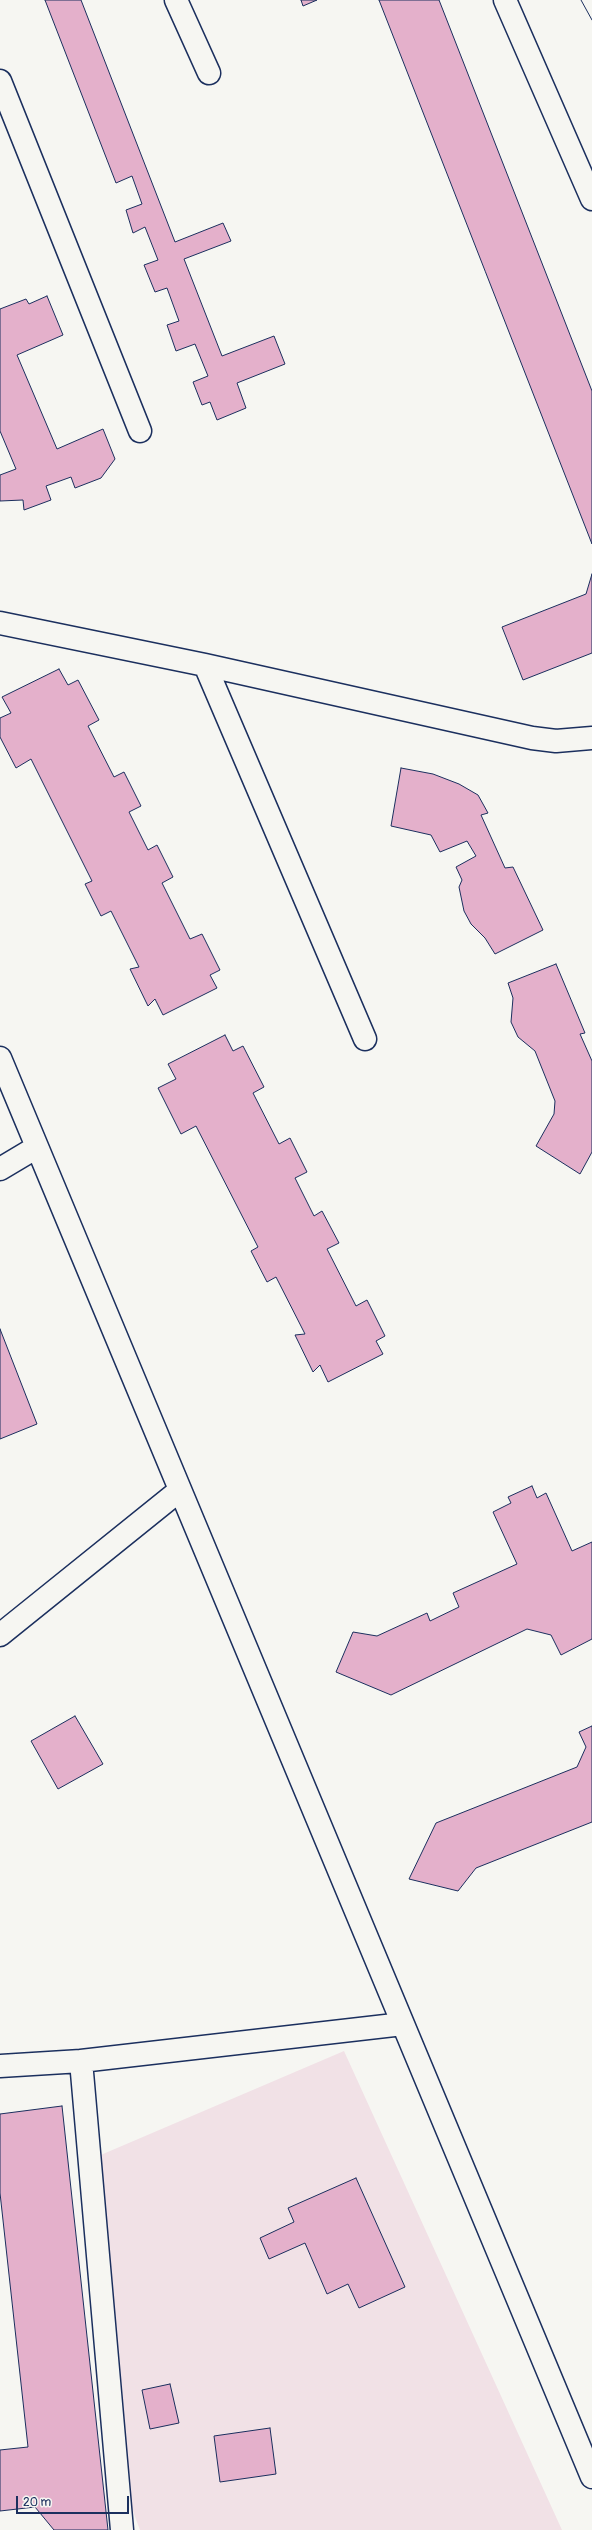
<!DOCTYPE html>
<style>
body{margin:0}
#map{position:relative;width:592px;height:2530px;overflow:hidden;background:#f6f6f2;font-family:Pangolin,sans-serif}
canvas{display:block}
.scale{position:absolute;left:16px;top:2496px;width:113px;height:18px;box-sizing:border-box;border:2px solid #1b2f5e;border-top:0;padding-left:5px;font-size:12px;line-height:14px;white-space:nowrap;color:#1b2f5e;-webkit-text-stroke:3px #f6f6f2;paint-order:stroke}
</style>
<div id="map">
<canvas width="592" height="2530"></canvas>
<div class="scale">20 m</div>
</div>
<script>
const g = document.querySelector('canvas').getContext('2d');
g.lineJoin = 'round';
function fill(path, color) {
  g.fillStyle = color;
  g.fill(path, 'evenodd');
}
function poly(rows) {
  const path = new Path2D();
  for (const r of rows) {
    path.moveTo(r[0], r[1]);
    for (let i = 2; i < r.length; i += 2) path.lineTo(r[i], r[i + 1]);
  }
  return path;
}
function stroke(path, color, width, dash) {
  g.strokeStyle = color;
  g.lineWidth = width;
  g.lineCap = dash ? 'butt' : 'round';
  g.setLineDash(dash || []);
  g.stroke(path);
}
fill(poly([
 [344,2051,562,2530,140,2530,131,2506,122,2387,89,2160]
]), '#f1e1e6');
const building = poly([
 [45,0,81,0,175,242,223,223,231,241,184,259,222,356,274,336,285,364,237,383,246,408,217,420,210,402,202,405,193,382,208,376,195,344,176,351,167,325,179,321,167,288,155,292,144,265,158,260,145,227,133,233,126,210,142,204,132,176,116,183,45,0],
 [301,0,317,0,303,6,301,0],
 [379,0,439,0,592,391,592,544,379,0],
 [47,296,63,335,17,355,57,449,103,429,115,459,101,478,75,488,71,477,46,486,51,500,24,510,23,500,0,501,0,475,16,469,0,431,0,309,26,299,29,304,47,296],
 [592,574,592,653,523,680,502,627,586,594,592,574],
 [59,669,68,685,78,680,99,720,88,726,114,777,124,772,141,806,129,812,148,850,157,845,173,877,162,883,190,939,202,934,220,970,210,975,217,988,163,1015,155,999,148,1006,130,969,139,967,111,911,101,916,85,884,92,881,31,759,16,768,0,737,0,718,11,713,2,697,59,669],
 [401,768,433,774,459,784,478,795,488,813,481,815,505,868,513,867,543,930,495,954,485,938,471,924,464,911,459,887,462,880,456,867,476,856,467,841,440,852,431,835,391,826,401,768],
 [556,964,585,1033,580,1034,592,1061,592,1152,580,1174,536,1146,554,1114,555,1101,535,1051,518,1037,511,1022,513,998,508,983,556,964],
 [225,1035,233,1051,243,1046,264,1087,253,1093,279,1144,290,1138,307,1172,295,1178,314,1216,322,1211,339,1243,327,1249,356,1306,367,1300,385,1336,376,1341,383,1354,328,1382,320,1365,313,1372,295,1335,305,1334,276,1277,267,1282,251,1251,258,1247,196,1126,181,1134,158,1088,176,1079,168,1064,225,1035],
 [0,1329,37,1424,0,1439,0,1329],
 [532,1486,537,1498,546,1493,572,1551,592,1542,592,1639,561,1655,551,1635,527,1629,391,1695,336,1672,353,1632,377,1636,427,1613,430,1621,459,1607,453,1593,517,1564,493,1512,511,1503,508,1497,532,1486],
 [75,1716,103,1764,58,1789,31,1741,75,1716],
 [592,1726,592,1822,476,1868,458,1891,409,1879,436,1823,577,1767,586,1747,579,1732,592,1726],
 [62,2106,108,2530,54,2530,35,2507,0,2511,0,2450,28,2447,0,2193,0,2114,62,2106],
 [356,2178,405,2287,359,2308,348,2284,327,2294,305,2243,269,2259,260,2238,294,2222,288,2208,356,2178],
 [170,2384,179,2423,150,2429,142,2390,170,2384],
 [270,2428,276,2474,220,2482,214,2436,270,2428]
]);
fill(building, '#e4b0cb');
stroke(building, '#1b2f5e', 1);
const minor = poly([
 [176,0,209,73],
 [505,0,592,199],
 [0,81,140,431],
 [0,623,205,665,532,738,556,741,592,738],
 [205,665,365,1039],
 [0,1058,592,2477],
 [0,1169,37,1147],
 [0,1635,180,1490],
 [0,2066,81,2061],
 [122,2530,81,2061,403,2024]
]);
stroke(minor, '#1b2f5e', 25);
stroke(minor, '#f6f6f2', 22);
stroke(poly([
 [581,0,592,20]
]), '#1b2f5e', 1);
</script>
